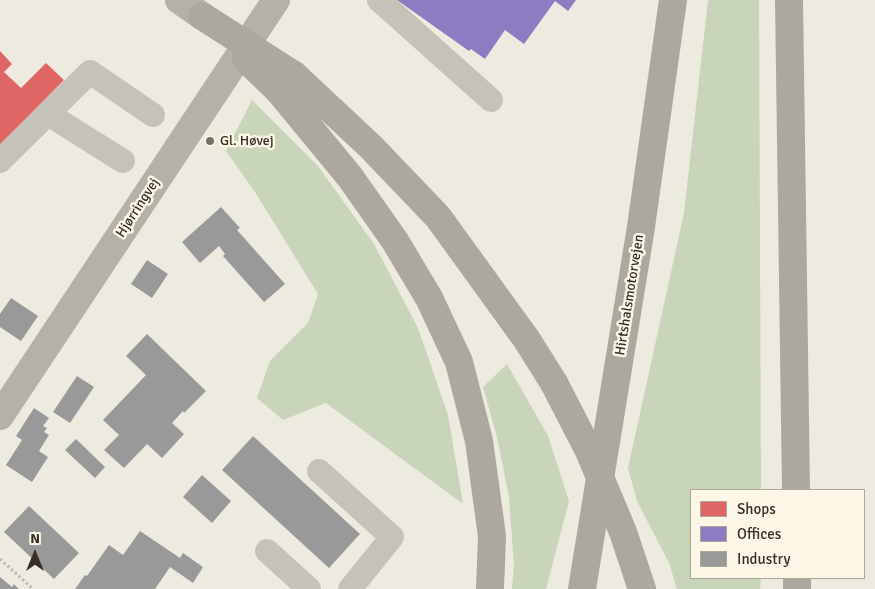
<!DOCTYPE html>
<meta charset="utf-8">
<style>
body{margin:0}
#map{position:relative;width:875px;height:589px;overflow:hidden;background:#edeae0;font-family:Signika,sans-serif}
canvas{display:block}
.legend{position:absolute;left:690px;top:489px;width:175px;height:90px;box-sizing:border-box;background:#fbf6e6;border:1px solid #ada79a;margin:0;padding:6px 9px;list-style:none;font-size:15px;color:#373027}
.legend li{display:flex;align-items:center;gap:10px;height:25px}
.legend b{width:25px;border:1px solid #ada79a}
.north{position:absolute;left:10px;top:529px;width:50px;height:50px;-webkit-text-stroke:4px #fbf6e6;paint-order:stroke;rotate:0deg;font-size:14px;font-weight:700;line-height:20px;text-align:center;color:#373027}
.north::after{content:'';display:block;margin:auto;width:18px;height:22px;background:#373027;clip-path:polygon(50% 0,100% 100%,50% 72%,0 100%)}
</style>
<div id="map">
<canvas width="875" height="589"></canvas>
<ul class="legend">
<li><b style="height:14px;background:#e06666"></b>Shops</li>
<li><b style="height:14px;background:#8e7cc3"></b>Offices</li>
<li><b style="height:14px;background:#999"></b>Industry</li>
</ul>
<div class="north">N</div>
</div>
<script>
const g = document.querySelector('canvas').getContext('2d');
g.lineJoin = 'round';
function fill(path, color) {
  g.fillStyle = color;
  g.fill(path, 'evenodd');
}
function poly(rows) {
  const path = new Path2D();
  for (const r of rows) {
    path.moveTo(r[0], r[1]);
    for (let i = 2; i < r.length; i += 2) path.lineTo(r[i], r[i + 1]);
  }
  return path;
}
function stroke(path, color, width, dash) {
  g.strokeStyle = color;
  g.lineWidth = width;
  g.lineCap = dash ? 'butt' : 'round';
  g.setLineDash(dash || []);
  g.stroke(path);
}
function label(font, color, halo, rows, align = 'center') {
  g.font = font + ' Signika,sans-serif';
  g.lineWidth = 5;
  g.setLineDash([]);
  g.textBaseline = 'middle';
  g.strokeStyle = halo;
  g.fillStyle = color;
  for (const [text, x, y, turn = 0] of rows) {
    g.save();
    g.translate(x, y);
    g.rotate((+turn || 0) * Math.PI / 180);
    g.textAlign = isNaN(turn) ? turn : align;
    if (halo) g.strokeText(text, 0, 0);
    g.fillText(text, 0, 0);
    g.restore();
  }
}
fill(poly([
 [708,0,759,0,761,490,691,490,691,578,761,578,760,589,677,589,669,563,637,501,628,468,684,213],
 [252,100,318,166,374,244,418,328,448,415,463,504,326,403,283,420,257,398,270,361,308,323,318,294,255,192,226,151],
 [507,364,548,436,569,501,546,589,512,589,514,566,509,497,497,437,483,387]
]), '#c9d5b9');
fill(poly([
 [0,51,12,64,4,72,21,88,46,63,64,80,0,145]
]), '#e06666');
fill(poly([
 [397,0,576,0,568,11,555,1,524,44,505,30,485,59,471,49,469,51]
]), '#8e7cc3');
fill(poly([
 [221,207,240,228,237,230,285,284,264,302,223,256,225,254,219,246,200,263,182,242],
 [147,260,168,274,152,298,131,284],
 [11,298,38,316,21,341,0,327,0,314],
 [147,334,206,391,184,413,183,411,172,423,184,434,162,458,147,444,124,468,104,450,119,435,103,420,146,375,126,356],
 [77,376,94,387,70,423,53,412],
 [34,408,49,418,43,426,47,428,44,432,49,435,39,451,48,457,32,482,6,465,22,440,16,436],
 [253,436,360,534,329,568,222,470],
 [76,439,105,467,95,478,65,450],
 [202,475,231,501,212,523,183,497],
 [29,506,79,553,54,579,4,532],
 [140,531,180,558,183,553,203,567,193,583,170,567,155,589,75,589,85,575,87,576,109,545,123,555],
 [0,577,12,587,14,584,19,589,0,589]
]), '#999');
stroke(poly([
 [0,559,33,589]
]), '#bfbab1', 3, [2.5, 2.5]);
stroke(poly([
 [379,0,491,100],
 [48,114,123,161],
 [0,161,90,72,153,115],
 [319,471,392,537,350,589],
 [267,551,309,589]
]), '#c6c2b9', 24);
stroke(poly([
 [179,0,202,16],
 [0,416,276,0]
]), '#b5b0a8', 28);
stroke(poly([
 [789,0,796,490],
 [294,75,371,147,438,217,527,340,554,383],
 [280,92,350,177,395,241,429,298,459,362,479,441,492,536,490,589],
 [797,578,797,589],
 [582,589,641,227,673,0]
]), '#aca89f', 28);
stroke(poly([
 [202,16,294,75],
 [246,59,280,92],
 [554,383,589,451,623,532,642,589]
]), '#aca89f', 28);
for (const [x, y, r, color] of [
 [210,141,5,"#777168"]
]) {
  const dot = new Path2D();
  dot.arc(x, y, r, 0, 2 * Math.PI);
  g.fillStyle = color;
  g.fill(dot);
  stroke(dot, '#fbf6e6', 2);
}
label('14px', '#373027', '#fbf6e6', [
 ["Gl. Høvej",220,141]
], 'left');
label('14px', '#373027', '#fbf6e6', [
 ["Hjørringvej",138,208,-57],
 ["Hirtshalsmotorvejen",630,295,-81]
]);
</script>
